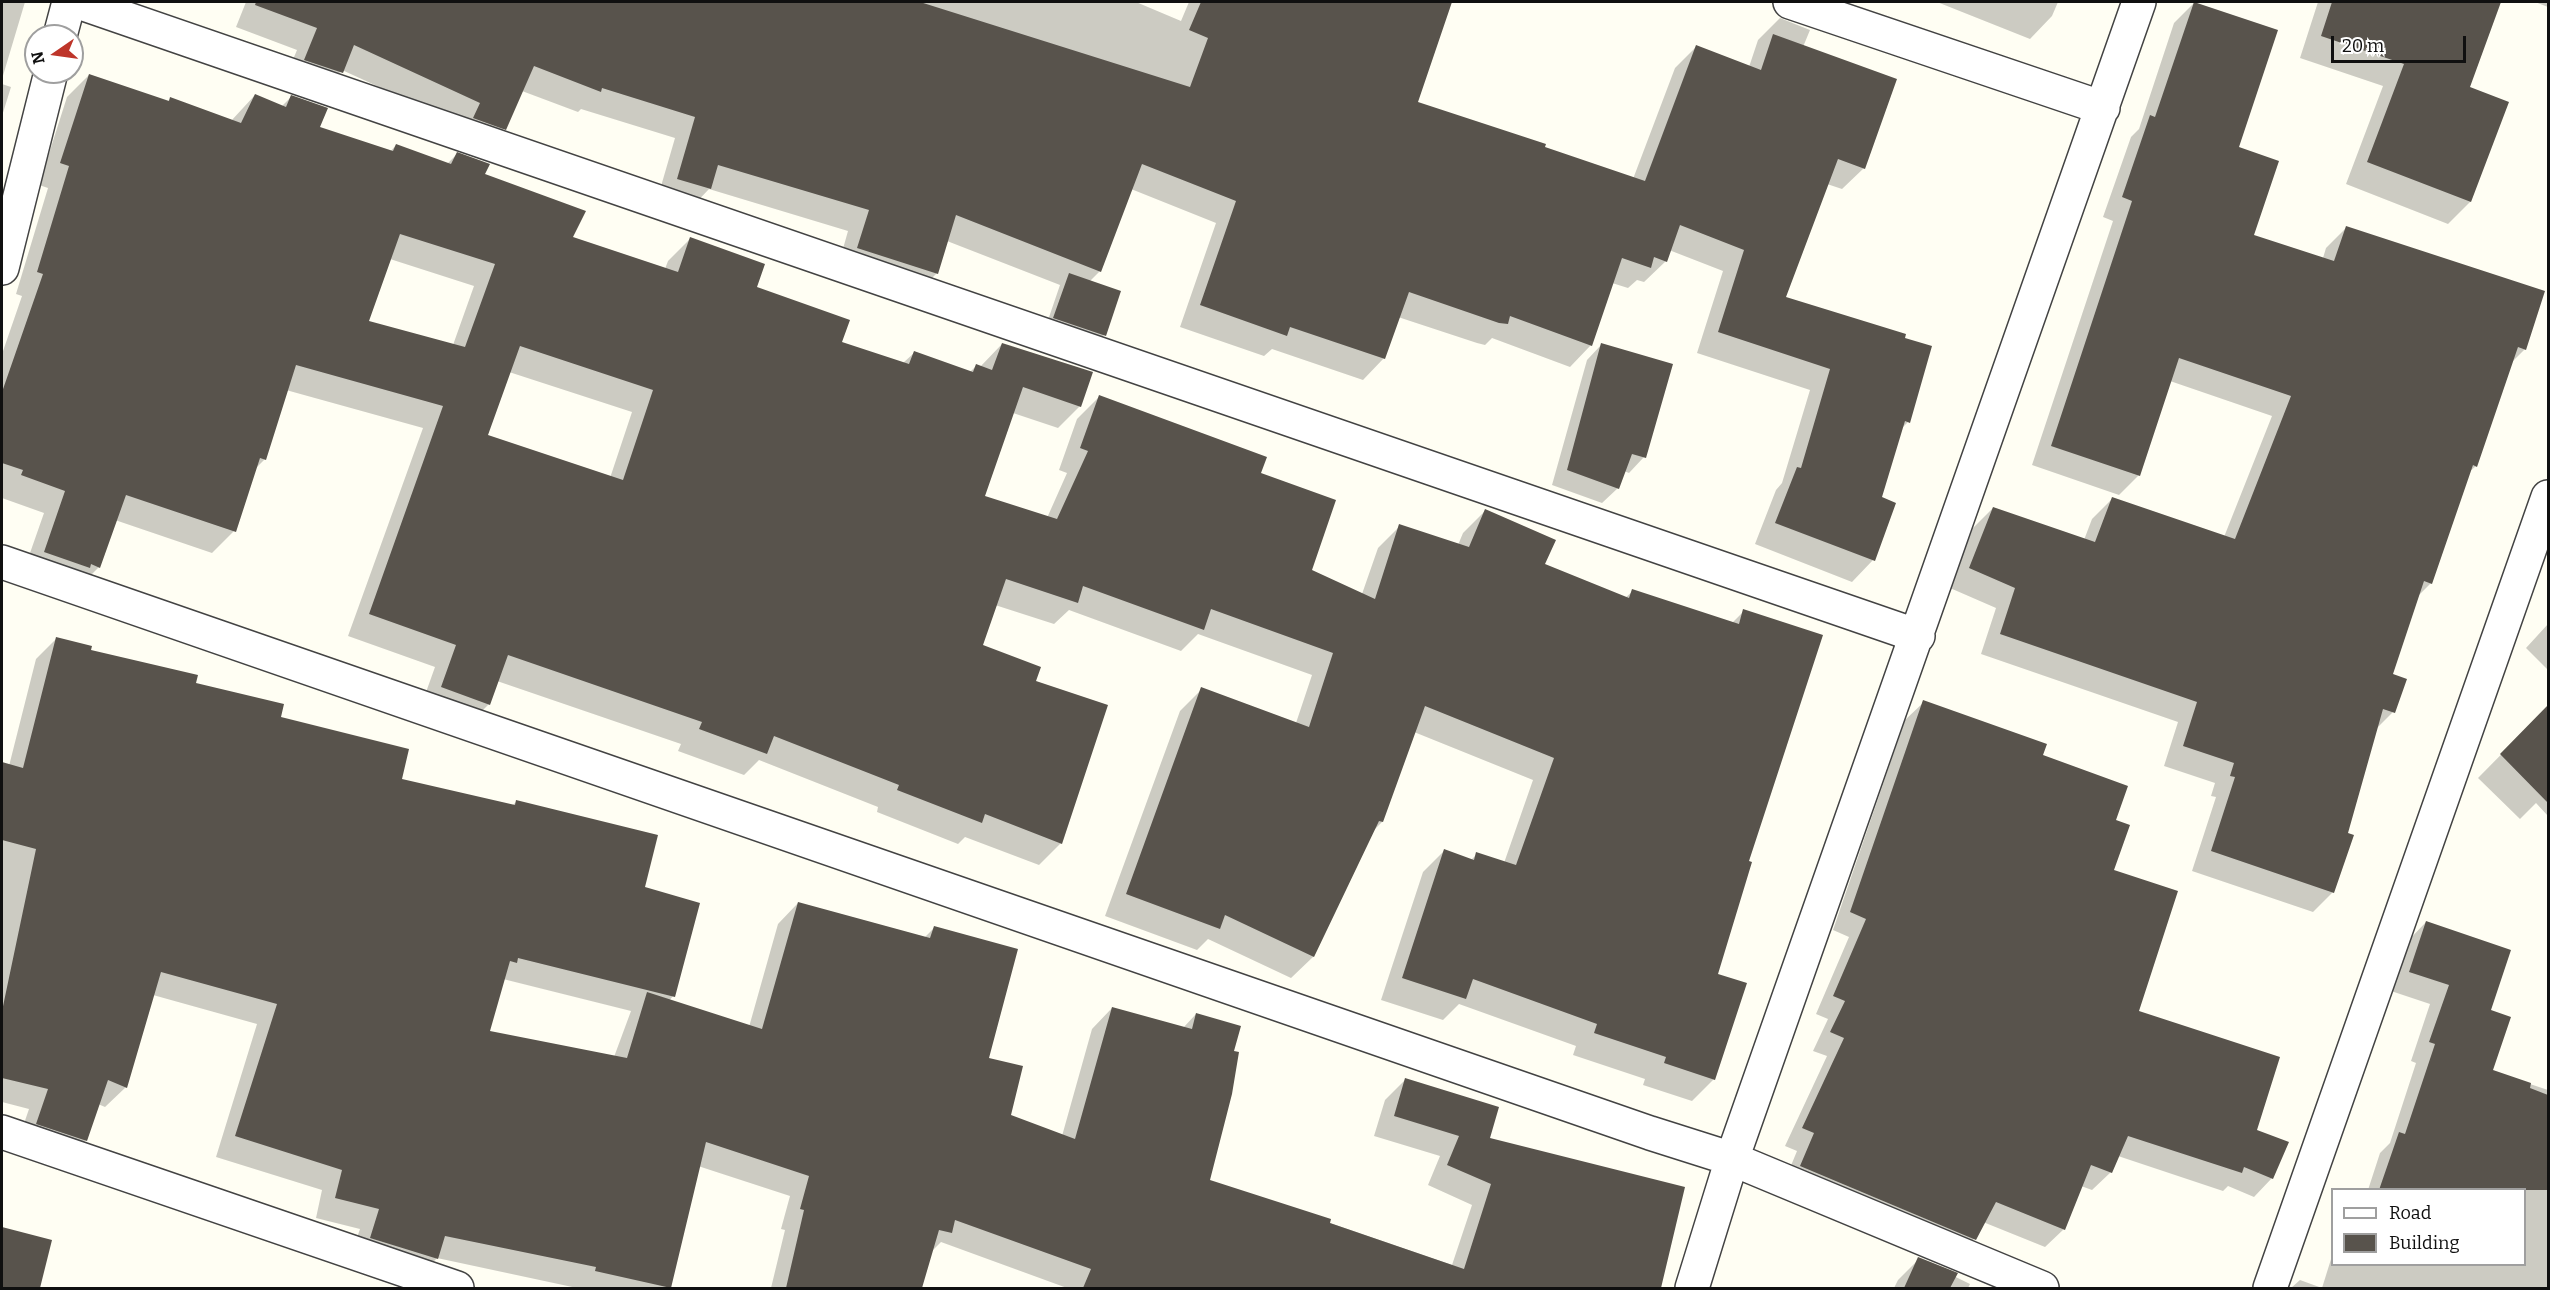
<!DOCTYPE html>
<style>
body{margin:0}
#map{position:relative;width:2550px;height:1290px;overflow:hidden;background:#fffef3;font-family:Bitter,serif}
canvas{display:block}
.frame{position:absolute;inset:0;border:3px solid #101010;pointer-events:none}
.legend{position:absolute;left:2331px;top:1188px;width:195px;height:78px;box-sizing:border-box;background:#fff;border:2px solid #9f9f9f;margin:0;padding:8px 10px;list-style:none;font-size:18px;color:#101010}
.legend li{display:flex;align-items:center;gap:12px;height:30px}
.legend b{width:30px;border:2px solid #9f9f9f}
.north{position:absolute;left:24px;top:24px;width:60px;height:60px;box-sizing:border-box;background:#fff;border:2px solid #9f9f9f;border-radius:50%;rotate:257deg;font-size:16px;font-weight:700;line-height:24px;text-align:center;color:#101010}
.north::after{content:'';display:block;margin:auto;width:21px;height:27px;background:#be352a;clip-path:polygon(50% 0,100% 100%,50% 72%,0 100%)}
.scale{position:absolute;left:2331px;top:36px;width:135px;height:27px;box-sizing:border-box;border:3px solid #101010;border-top:0;padding-left:8px;font-size:18px;line-height:21px;white-space:nowrap;color:#101010;-webkit-text-stroke:4px #fff;paint-order:stroke}
</style>
<div id="map">
<canvas width="2550" height="1290"></canvas>
<div class="frame"></div>
<ul class="legend">
<li><b style="height:8px;background:#fff"></b>Road</li>
<li><b style="height:16px;background:#58534c"></b>Building</li>
</ul>
<div class="north">N</div>
<div class="scale">20 m</div>
</div>
<script>
const g = document.querySelector('canvas').getContext('2d');
g.lineJoin = 'round';
function fill(path, color) {
  g.fillStyle = color;
  g.fill(path, 'evenodd');
}
function poly(rows) {
  const path = new Path2D();
  for (const r of rows) {
    path.moveTo(r[0], r[1]);
    for (let i = 2; i < r.length; i += 2) path.lineTo(r[i], r[i + 1]);
  }
  return path;
}
function stroke(path, color, width, dash) {
  g.strokeStyle = color;
  g.lineWidth = width;
  g.lineCap = dash ? 'butt' : 'round';
  g.setLineDash(dash || []);
  g.stroke(path);
}
fill(poly([
 [2,2,25,2,2,79],
 [246,2,1136,2,1181,21,1189,2,1451,2,1416,103,1633,179,1675,68,1696,47,1749,67,1758,40,1780,18,1810,30,1803,47,1864,168,1842,189,1827,184,1784,297,1908,422,1901,429,1880,498,1894,504,1873,560,1852,582,1755,544,1776,490,1782,483,1810,390,1697,353,1723,271,1669,250,1666,261,1644,282,1637,280,1628,288,1612,283,1591,345,1570,367,1492,338,1485,345,1477,343,1398,317,1384,358,1363,380,1272,349,1264,356,1180,327,1216,223,1131,189,1100,271,1089,282,1119,292,1104,335,1096,344,1046,326,1060,285,947,241,937,273,916,294,837,270,848,231,709,189,689,210,657,200,675,138,581,109,578,112,522,91,504,129,483,150,460,124,342,70,320,94,284,81,297,50,236,27],
 [1937,2,2058,2,2052,16,2030,39],
 [2318,2,2500,2,2468,87,2507,103,2470,202,2448,224,2346,184,2383,86,2300,58],
 [2535,2,2548,2,2548,7],
 [2194,3,2237,148,2252,236,2323,258,2326,248,2346,228,2525,349,2511,363,2476,466,2468,473,2431,583,2417,597,2391,675,2393,712,2375,730,2346,834,2333,892,2313,912,2192,871,2216,797,2211,796,2215,783,2164,766,2178,722,1981,654,1996,608,1950,588,1973,528,1993,508,2084,540,2092,519,2112,499,2224,537,2272,416,2170,381,2139,475,2119,495,2032,465,2113,221,2103,217,2131,137,2139,129,2174,23],
 [89,75,167,102,170,99,231,121,255,95,281,107,291,97,318,128,390,152,396,145,447,164,457,154,571,238,665,269,668,261,690,239,755,288,840,342,903,363,914,353,969,373,976,366,980,367,1002,344,1080,406,1058,428,1013,413,983,496,1047,518,1067,473,1059,470,1077,419,1099,397,1259,474,1311,570,1362,594,1378,548,1400,526,1458,545,1463,533,1485,511,1543,565,1625,598,1633,591,1732,623,1744,611,1747,862,1716,974,1714,1079,1692,1101,1643,1085,1645,1079,1573,1055,1576,1046,1459,1004,1443,1020,1381,1000,1423,872,1445,850,1471,860,1477,854,1504,863,1533,780,1414,732,1382,822,1373,831,1313,957,1291,978,1208,939,1197,950,1105,916,1180,711,1202,689,1296,723,1312,675,1198,634,1181,651,1069,610,1054,624,995,605,981,645,1034,682,1061,843,1039,865,965,837,958,844,877,812,878,807,759,760,744,775,678,751,681,744,497,681,489,704,467,726,420,709,435,667,348,636,423,428,286,390,265,459,255,469,234,531,212,553,115,520,99,567,77,589,23,573,44,513,2,498,2,354,22,296,16,294,48,188,39,185,67,97],
 [390,259,474,286,453,345,367,322],
 [509,372,632,412,610,478,486,436],
 [2,84,11,87,2,116],
 [1602,344,1644,457,1629,473,1624,471,1618,488,1602,503,1552,485,1587,360],
 [2548,624,2548,670,2526,648],
 [56,639,194,684,279,718,400,780,512,806,516,802,643,888,673,996,669,1001,749,1027,778,924,798,903,924,938,934,928,1009,1116,1062,1136,1092,1029,1112,1008,1183,1028,1196,1014,1232,1052,1208,1181,1452,1265,1472,1205,1428,1185,1440,1156,1374,1136,1385,1100,1405,1080,1488,1139,1660,1287,1067,1288,941,1242,931,1252,920,1288,771,1288,785,1230,781,1229,790,1196,698,1166,669,1288,577,1288,437,1258,417,1279,350,1258,360,1229,316,1218,322,1190,216,1157,257,1024,153,995,126,1087,105,1107,98,1104,86,1140,65,1161,17,1144,29,1109,2,1102,2,764,9,766,36,659],
 [503,979,631,1011,614,1057,488,1032],
 [1924,702,2041,756,2114,821,2112,871,2137,1011,2255,1130,2272,1178,2254,1197,2228,1186,2223,1191,2118,1156,2111,1172,2092,1190,2081,1186,2064,1229,2045,1247,1983,1222,1974,1239,1956,1258,1783,1185,1797,1151,1785,1146,1827,1056,1813,1051,1828,1019,1816,1014,1849,937,1833,930,1905,720],
 [2548,707,2548,816,2536,803,2520,819,2478,778],
 [2426,922,2489,1011,2491,1071,2548,1090,2548,1288,2291,1288,2300,1280,2322,1288,2332,1256,2332,1264,2524,1264,2524,1190,2368,1190,2380,1153,2390,1143,2416,1063,2411,1061,2430,1004,2391,991,2407,942],
 [2,1228,50,1241,38,1288,2,1288],
 [1919,1259,1970,1284,1968,1288,1894,1288,1898,1280]
]), '#0003');
fill(poly([
 [256,2,920,2,1190,87,1208,38,1189,30,1201,2,1452,2,1418,102,1546,144,1545,147,1645,181,1696,45,1761,70,1773,34,1897,79,1865,169,1838,159,1786,297,1906,334,1905,338,1932,346,1910,423,1905,421,1882,497,1896,503,1875,561,1775,523,1797,467,1801,468,1830,369,1718,332,1744,250,1680,225,1667,262,1654,257,1651,268,1622,258,1592,346,1510,316,1508,324,1499,323,1409,292,1385,359,1290,327,1287,336,1200,305,1236,201,1142,164,1101,272,956,215,938,274,857,248,869,210,718,165,711,189,677,179,695,117,602,88,601,92,534,66,506,130,473,118,480,103,354,45,343,73,304,60,317,28,255,5],
 [2194,2,2278,30,2239,147,2279,161,2254,235,2334,261,2346,226,2545,291,2526,350,2518,347,2477,467,2473,465,2432,584,2424,581,2393,674,2407,679,2395,713,2383,709,2348,833,2354,835,2334,893,2211,851,2235,777,2230,776,2234,763,2183,746,2197,702,2000,634,2015,588,1969,568,1993,507,2095,542,2112,497,2235,539,2291,396,2179,358,2140,476,2051,446,2132,201,2122,197,2150,115,2155,117],
 [2332,2,2501,2,2470,87,2509,102,2471,202,2367,162,2404,64,2321,36],
 [89,74,169,101,170,97,241,123,255,94,286,107,291,95,328,108,320,127,393,151,396,144,451,164,457,152,490,164,485,174,586,211,573,237,678,272,690,237,765,264,757,287,850,320,842,342,909,364,914,351,973,372,976,364,992,370,1002,343,1093,372,1081,407,1023,387,985,496,1057,519,1088,451,1080,448,1099,395,1267,457,1261,473,1336,500,1312,570,1375,599,1399,524,1469,547,1485,509,1556,540,1545,564,1629,598,1632,589,1739,624,1743,609,1823,635,1749,861,1752,862,1718,974,1747,983,1715,1080,1664,1063,1666,1057,1594,1033,1597,1024,1473,979,1466,999,1402,978,1444,849,1474,860,1476,852,1516,865,1554,758,1425,706,1383,822,1379,821,1314,957,1225,915,1220,929,1126,894,1201,687,1309,727,1333,653,1211,609,1204,630,1083,586,1078,603,1006,579,983,645,1041,667,1036,681,1108,705,1062,844,985,814,982,823,897,790,899,785,774,736,767,754,699,729,702,722,508,655,490,705,441,687,456,645,369,614,443,406,296,365,266,460,260,458,236,532,126,495,100,568,91,564,90,568,44,552,65,491,21,475,23,470,2,463,2,392,43,274,37,272,69,166,60,163],
 [400,234,495,264,465,347,369,321],
 [520,346,653,390,623,480,488,435],
 [1069,273,1121,291,1106,336,1053,318],
 [1601,343,1673,364,1646,458,1632,454,1619,489,1567,470],
 [56,637,92,646,91,650,198,675,196,683,284,704,281,717,409,749,402,779,515,805,516,800,658,835,645,887,700,903,675,997,518,958,517,963,510,961,490,1031,627,1058,647,992,762,1029,798,902,930,938,934,926,1018,949,989,1058,1023,1066,1011,1115,1075,1139,1112,1007,1192,1029,1196,1013,1241,1026,1234,1051,1239,1052,1232,1094,1210,1180,1331,1219,1330,1223,1464,1269,1491,1184,1447,1165,1459,1136,1394,1116,1405,1078,1499,1107,1490,1138,1685,1187,1661,1288,1083,1288,1091,1269,955,1220,952,1233,939,1230,922,1288,786,1288,804,1210,800,1209,809,1176,706,1142,671,1288,595,1271,596,1267,445,1236,438,1259,370,1238,379,1209,335,1198,342,1170,235,1136,277,1004,161,972,127,1088,108,1080,87,1141,36,1124,48,1089,2,1078,2,1011,36,849,2,840,2,762,23,768],
 [1923,700,2047,744,2043,755,2128,786,2116,820,2130,825,2114,870,2178,891,2139,1011,2280,1057,2257,1130,2289,1142,2273,1179,2244,1167,2242,1173,2128,1136,2112,1173,2091,1165,2065,1230,1996,1202,1976,1240,1800,1166,1814,1133,1802,1128,1844,1038,1830,1032,1845,1001,1833,996,1866,919,1850,912],
 [2548,705,2548,803,2500,754],
 [2426,921,2511,950,2491,1010,2511,1017,2493,1070,2531,1083,2530,1088,2548,1095,2548,1190,2379,1190,2399,1132,2405,1134,2435,1044,2429,1042,2449,985,2409,972],
 [2,1227,52,1240,40,1288,2,1288],
 [1918,1257,1958,1273,1950,1288,1904,1288]
]), '#58534c');
const minor = poly([
 [78,2,1918,636],
 [1790,2,2103,108],
 [60,36,69,2],
 [2,268,51,72],
 [2,562,1650,1133,1732,1159,2042,1288],
 [2,1132,457,1288],
 [1692,1288,1732,1159,2139,2],
 [2270,1288,2548,497]
]);
stroke(minor, '#434343', 36);
stroke(minor, '#fff', 33);
</script>
